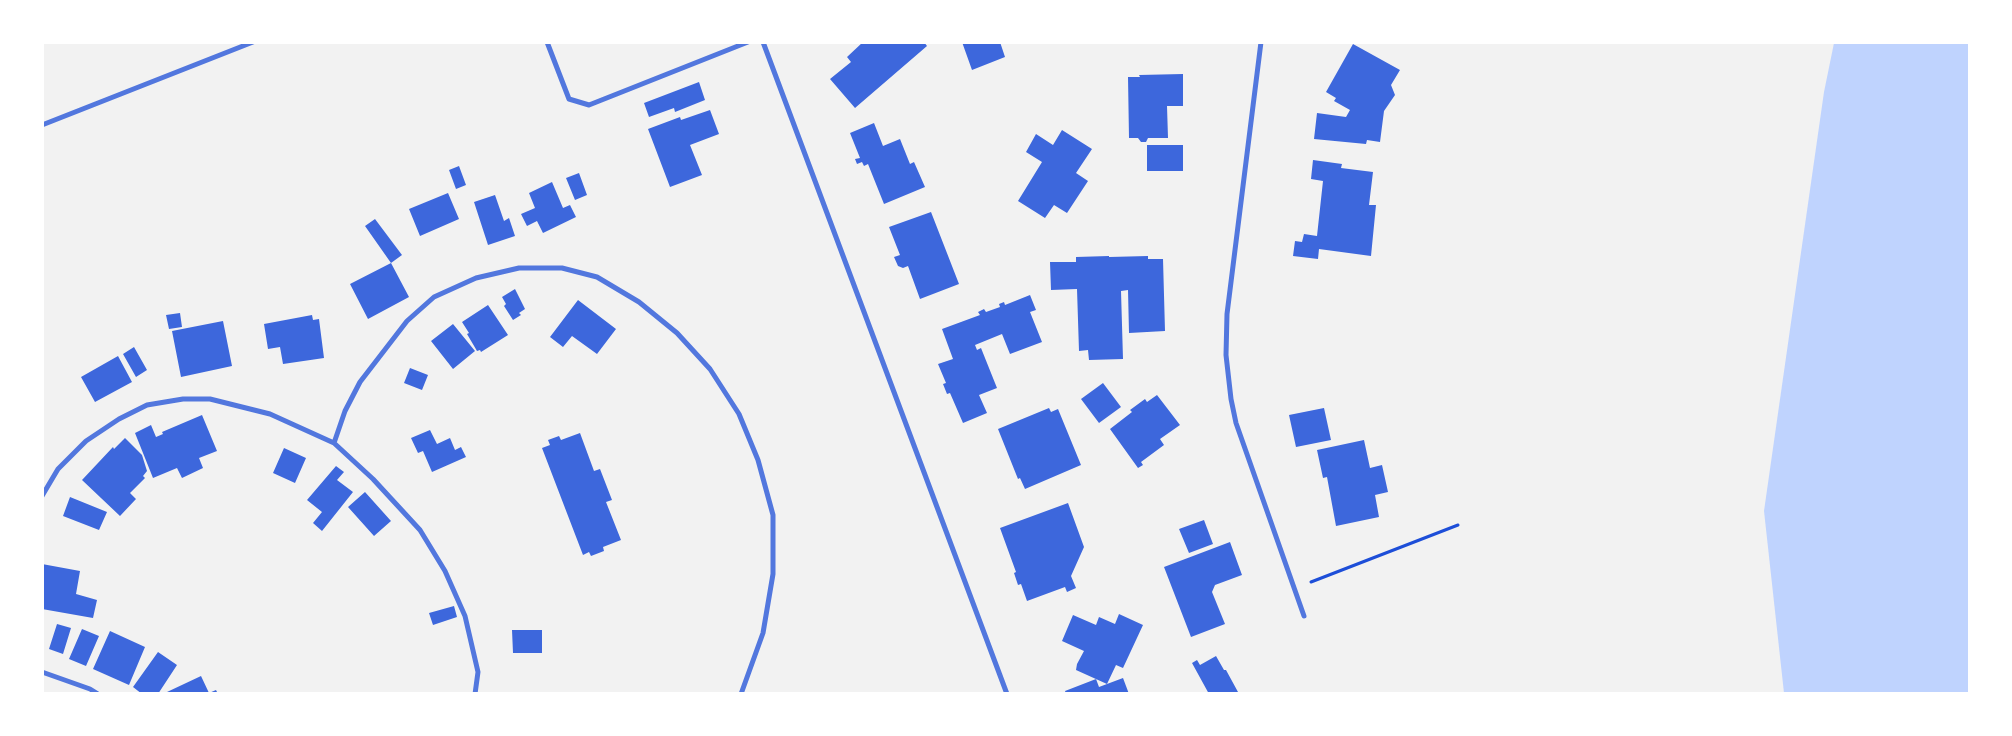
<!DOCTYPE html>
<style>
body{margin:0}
#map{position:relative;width:2012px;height:736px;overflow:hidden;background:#f2f2f2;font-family:"IBM Plex Serif",serif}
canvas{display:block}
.frame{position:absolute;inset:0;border:44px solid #fff;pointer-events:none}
</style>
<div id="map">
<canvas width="2012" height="736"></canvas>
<div class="frame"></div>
</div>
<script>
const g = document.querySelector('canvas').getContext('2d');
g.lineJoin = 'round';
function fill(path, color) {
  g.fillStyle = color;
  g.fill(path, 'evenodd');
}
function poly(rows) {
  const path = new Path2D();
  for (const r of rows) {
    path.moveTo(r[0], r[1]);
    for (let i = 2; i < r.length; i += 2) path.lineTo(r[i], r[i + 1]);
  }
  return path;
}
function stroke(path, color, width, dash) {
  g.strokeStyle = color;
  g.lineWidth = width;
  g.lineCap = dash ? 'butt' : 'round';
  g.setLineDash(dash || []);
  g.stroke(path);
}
fill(poly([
 [1834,43,1969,43,1969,693,1784,693,1764,511,1824,92]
]), '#bfd3fe');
fill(poly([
 [863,42,924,42,927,46,855,108,830,79,851,62,847,57],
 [962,42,1000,42,1005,57,972,70],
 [1353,44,1400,70,1391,85,1395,95,1384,111,1380,142,1367,140,1366,144,1314,139,1317,113,1346,117,1350,110,1334,101,1336,98,1326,92],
 [1183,74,1183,106,1167,106,1168,138,1148,138,1146,142,1141,142,1138,138,1129,138,1128,77,1140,77,1139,75],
 [699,82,705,100,675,112,674,108,649,117,644,103],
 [710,110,719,134,690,145,702,175,670,187,648,129,680,117,681,120],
 [874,123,883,146,900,139,910,164,914,162,925,187,884,204,868,164,864,166,862,162,857,164,855,159,860,158,850,133],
 [1062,130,1092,149,1076,173,1088,181,1067,213,1054,205,1045,218,1018,201,1042,162,1026,152,1036,134,1053,145],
 [1147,145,1183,145,1183,171,1147,171],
 [1313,160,1342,164,1341,168,1373,172,1369,205,1376,205,1371,256,1319,249,1318,259,1293,256,1295,241,1302,242,1304,234,1317,236,1323,181,1311,179],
 [459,166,466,185,456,189,449,170],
 [579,173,587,195,575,200,566,178],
 [552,182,563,208,570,205,576,217,543,233,537,221,527,226,521,214,535,208,529,193],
 [448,193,459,219,420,236,409,209],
 [495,195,504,221,509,218,515,236,488,245,474,202],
 [931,212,959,284,920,299,908,266,903,268,898,266,894,257,900,255,889,227],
 [375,219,402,255,391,263,409,297,368,319,350,284,391,263,365,226],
 [1109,256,1109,257,1148,256,1148,259,1163,259,1165,331,1129,333,1128,290,1121,291,1123,359,1089,360,1088,350,1079,351,1077,289,1051,290,1050,262,1076,262,1076,257],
 [515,289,525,309,519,313,521,315,513,320,504,306,506,304,502,297],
 [1030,295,1036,310,1030,312,1042,342,1010,354,1002,334,975,345,977,350,981,348,997,388,979,395,987,413,963,423,950,393,947,394,943,384,946,383,938,364,953,359,942,329,980,315,978,312,984,309,986,312,1000,307,999,304,1004,302,1005,305],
 [578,300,616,329,597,354,572,336,563,347,550,337],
 [488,305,508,335,481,352,480,350,477,351,467,334,469,333,462,322],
 [180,313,182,327,169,329,166,315],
 [312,315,313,320,319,319,324,358,283,364,280,347,268,349,264,324],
 [223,321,232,366,181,377,172,331],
 [453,324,475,351,453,369,431,341],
 [134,347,147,370,136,377,123,354],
 [118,356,132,382,95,402,81,377],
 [410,368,428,375,422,390,404,383],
 [1103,383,1121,407,1099,423,1081,399],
 [1157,395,1180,425,1160,439,1164,445,1141,462,1143,465,1138,468,1110,429,1132,412,1130,410,1145,399,1147,402],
 [1049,408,1051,412,1058,409,1081,465,1025,489,1020,478,1018,479,998,429],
 [1324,408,1331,440,1296,447,1289,415],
 [202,415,217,451,199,458,203,468,182,478,177,468,153,478,135,433,151,425,156,437,163,434,162,432],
 [430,430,437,444,450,438,455,450,461,447,466,457,432,472,423,451,418,453,411,438],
 [580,433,594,471,600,469,612,500,606,502,621,540,603,547,604,551,591,556,589,552,583,555,542,448,550,445,548,440,559,436,561,440],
 [125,438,142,455,147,471,143,476,145,478,130,493,136,499,120,516,82,480,113,447,114,449],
 [1364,440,1370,468,1382,465,1388,492,1375,495,1379,517,1336,526,1327,477,1323,478,1317,450],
 [284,448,306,458,295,483,273,473],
 [336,466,344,472,337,480,353,492,322,531,313,523,322,512,307,500],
 [365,492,391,521,374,536,348,507],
 [70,497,107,512,99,530,63,516],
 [1068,503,1084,547,1071,576,1076,588,1067,592,1065,587,1027,601,1021,584,1018,585,1014,573,1016,572,1000,528],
 [1204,520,1213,544,1189,553,1179,529],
 [1230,542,1242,575,1215,585,1212,592,1225,624,1191,637,1164,567],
 [42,564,80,571,76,594,97,600,93,618,42,609],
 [454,606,457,617,433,625,429,613],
 [1119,614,1143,625,1123,668,1116,665,1107,684,1123,678,1129,694,1066,694,1065,691,1096,679,1099,687,1107,684,1076,670,1077,664,1084,651,1062,641,1073,615,1096,625,1099,617,1115,624],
 [57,624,71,628,63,654,49,649],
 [82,629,99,636,86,666,69,659],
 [512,630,542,630,542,653,513,653],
 [110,631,145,647,129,685,93,669],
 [158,652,177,665,158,694,142,694,133,687],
 [1216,656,1224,670,1226,670,1238,692,1209,694,1192,663,1197,660,1200,665],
 [201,676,209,693,216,690,218,694,167,694,167,692]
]), '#3d67dc');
stroke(poly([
 [1311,582,1458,525]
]), '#1d4ed8', 3);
stroke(poly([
 [547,42,569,99,589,105,748,42],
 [763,42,1007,694],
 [1261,42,1227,314,1226,355,1231,399,1236,423,1304,616],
 [42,125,253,42],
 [334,443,345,411,360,382,407,321,434,297,476,278,519,268,562,268,597,277,639,302,677,333,710,369,739,414,758,460,773,515,773,574,763,633,741,694],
 [42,496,58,469,86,441,119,419,147,405,183,399,210,399,270,414,334,443,373,479,420,530,445,571,465,616,478,672,475,694],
 [42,672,90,689,98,694]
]), '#5277de', 5);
</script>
